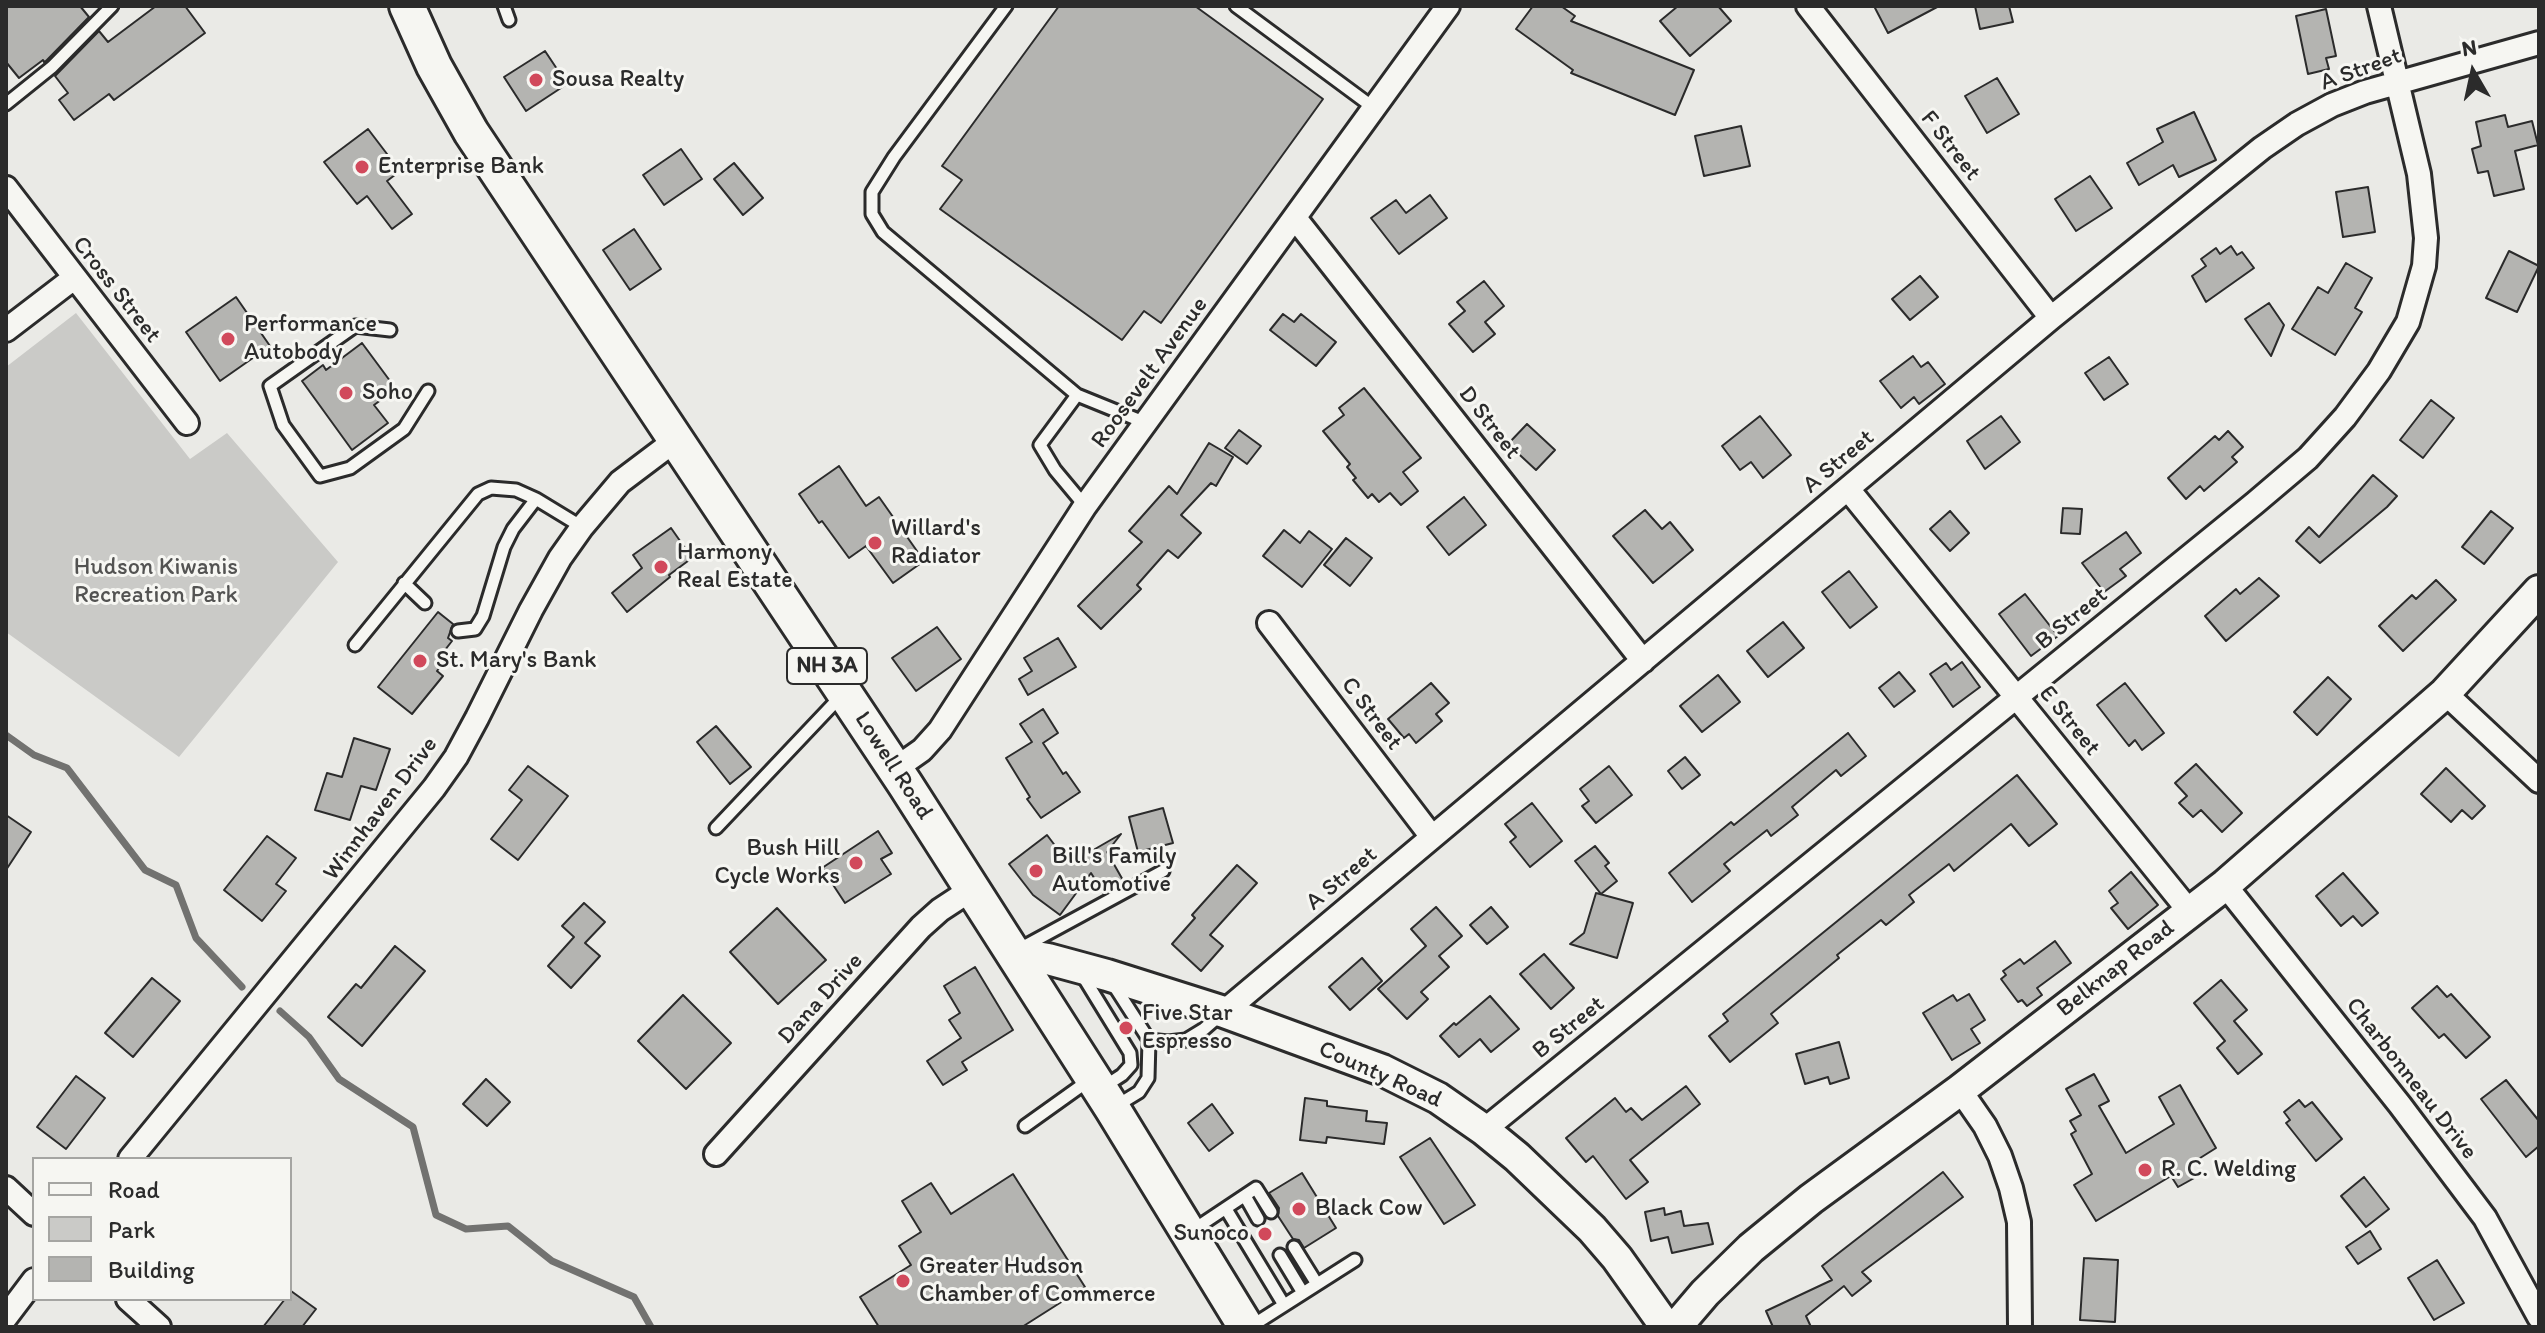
<!DOCTYPE html>
<style>
body{margin:0}
#map{position:relative;width:2545px;height:1333px;overflow:hidden;background:#eaeae6;font-family:Itim,sans-serif}
canvas{display:block}
.frame{position:absolute;inset:0;border:8px solid #2b2b2b;pointer-events:none}
.legend{position:absolute;left:32px;top:1157px;width:260px;height:144px;box-sizing:border-box;background:#f6f6f2;border:2px solid #a5a5a2;margin:0;padding:10px 14px;list-style:none;font-size:24px;color:#2b2b2b}
.legend li{display:flex;align-items:center;gap:16px;height:40px}
.legend b{width:40px;border:2px solid #a5a5a2}
.north{position:absolute;left:2433px;top:32px;width:80px;height:80px;-webkit-text-stroke:6px #f6f6f2;paint-order:stroke;rotate:351deg;font-size:22px;font-weight:700;line-height:32px;text-align:center;color:#2b2b2b}
.north::after{content:'';display:block;margin:auto;width:28px;height:36px;background:#2b2b2b;clip-path:polygon(50% 0,100% 100%,50% 72%,0 100%)}
</style>
<div id="map">
<canvas width="2545" height="1333"></canvas>
<div class="frame"></div>
<ul class="legend">
<li><b style="height:10px;background:#f6f6f2"></b>Road</li>
<li><b style="height:22px;background:#cacac7"></b>Park</li>
<li><b style="height:22px;background:#b4b4b1"></b>Building</li>
</ul>
<div class="north">N</div>
</div>
<script>
const g = document.querySelector('canvas').getContext('2d');
g.lineJoin = 'round';
function fill(path, color) {
  g.fillStyle = color;
  g.fill(path, 'evenodd');
}
function poly(rows) {
  const path = new Path2D();
  for (const r of rows) {
    path.moveTo(r[0], r[1]);
    for (let i = 2; i < r.length; i += 2) path.lineTo(r[i], r[i + 1]);
  }
  return path;
}
function stroke(path, color, width, dash) {
  g.strokeStyle = color;
  g.lineWidth = width;
  g.lineCap = dash ? 'butt' : 'round';
  g.setLineDash(dash || []);
  g.stroke(path);
}
function label(font, color, halo, rows, align = 'center') {
  g.font = font + ' Itim,sans-serif';
  g.lineWidth = 6;
  g.setLineDash([]);
  g.textBaseline = 'middle';
  g.strokeStyle = halo;
  g.fillStyle = color;
  for (const [text, x, y, turn = 0] of rows) {
    g.save();
    g.translate(x, y);
    g.rotate((+turn || 0) * Math.PI / 180);
    g.textAlign = isNaN(turn) ? turn : align;
    if (halo) g.strokeText(text, 0, 0);
    g.fillText(text, 0, 0);
    g.restore();
  }
}
fill(poly([
 [76,313,190,459,227,433,338,562,179,757,6,632,6,367]
]), '#cacac7');
stroke(poly([
 [6,735,34,755,67,768,145,870,176,885,196,938,242,987],
 [280,1011,309,1037,339,1079,413,1127,436,1215,466,1229,508,1226,552,1261,634,1297,651,1327]
]), '#727270', 7);
const building = poly([
 [6,6,80,6,89,17,46,61,44,62,43,60,19,78,6,62,6,6],
 [156,6,185,6,205,33,114,100,109,94,74,120,59,100,68,93,55,76,99,31,108,42,156,6],
 [1059,6,1195,6,1323,99,1161,323,1144,311,1122,340,940,209,962,180,942,166,1059,6],
 [1533,6,1561,6,1575,16,1571,21,1694,70,1675,115,1571,73,1573,70,1516,29,1533,6],
 [1678,6,1718,6,1731,21,1690,56,1660,21,1678,6],
 [1874,6,1939,6,1888,33,1874,6],
 [1975,6,2009,6,2013,22,1980,29,1975,6],
 [2326,9,2336,56,2326,58,2329,69,2308,74,2296,16,2326,9],
 [545,51,567,84,526,111,504,77,545,51],
 [1997,78,2019,114,1987,133,1965,96,1997,78],
 [2194,112,2216,160,2179,177,2173,165,2139,185,2127,163,2163,142,2157,129,2194,112],
 [2505,115,2508,127,2532,121,2538,145,2515,151,2524,189,2494,196,2488,171,2478,173,2472,149,2481,146,2476,122,2505,115],
 [1741,126,1750,166,1704,176,1695,136,1741,126],
 [368,129,400,171,387,181,412,214,392,229,367,196,357,204,324,162,368,129],
 [681,149,702,179,664,205,643,175,681,149],
 [734,163,763,198,743,215,714,179,734,163],
 [2090,176,2112,208,2076,231,2055,199,2090,176],
 [2368,187,2375,232,2343,237,2336,192,2368,187],
 [1430,195,1447,218,1399,254,1371,218,1396,200,1406,213,1430,195],
 [634,229,661,269,630,290,603,250,634,229],
 [2231,246,2237,255,2242,252,2254,268,2206,302,2192,276,2206,266,2201,259,2216,248,2220,254,2231,246],
 [2509,251,2539,266,2517,312,2486,298,2509,251],
 [2346,263,2372,278,2355,308,2362,312,2335,355,2292,329,2318,287,2328,293,2346,263],
 [1920,276,1938,297,1910,320,1892,299,1920,276],
 [1484,281,1504,306,1485,322,1495,334,1473,352,1449,324,1465,311,1457,302,1484,281],
 [236,297,270,346,220,381,186,332,236,297],
 [2269,303,2284,325,2271,356,2245,319,2269,303],
 [1283,314,1294,322,1301,314,1336,342,1316,366,1270,330,1283,314],
 [362,343,396,389,374,405,388,423,352,450,302,381,323,365,326,370,362,343],
 [1913,356,1921,367,1928,362,1945,384,1919,404,1914,397,1901,408,1880,381,1913,356],
 [2109,357,2128,384,2104,400,2085,373,2109,357],
 [1364,388,1421,458,1403,472,1418,491,1401,505,1390,493,1379,502,1372,494,1368,498,1353,480,1356,478,1347,467,1350,464,1323,431,1344,415,1339,408,1364,388],
 [2431,400,2454,418,2423,458,2400,440,2431,400],
 [1760,416,1791,455,1763,478,1751,462,1740,470,1722,446,1760,416],
 [2001,416,2020,442,1985,469,1967,441,2001,416],
 [1527,424,1555,450,1536,470,1508,444,1527,424],
 [1239,430,1261,446,1247,464,1225,448,1239,430],
 [2228,431,2243,447,2232,457,2237,462,2204,491,2200,486,2186,499,2168,478,2215,436,2219,440,2228,431],
 [1209,443,1233,457,1216,486,1211,483,1181,515,1201,533,1178,558,1168,550,1137,585,1141,589,1101,629,1078,606,1142,542,1129,531,1169,486,1177,494,1209,443],
 [839,466,866,506,879,497,924,561,893,583,866,546,849,558,822,521,819,523,799,494,839,466],
 [2373,475,2397,496,2387,507,2320,563,2296,541,2309,527,2319,537,2373,475],
 [1464,497,1486,525,1449,555,1427,527,1464,497],
 [2063,508,2082,509,2080,534,2061,533,2063,508],
 [1645,510,1662,529,1670,522,1693,550,1653,583,1613,536,1645,510],
 [1950,511,1969,533,1950,551,1930,529,1950,511],
 [2491,511,2513,528,2484,564,2462,547,2491,511],
 [671,528,692,558,669,575,670,577,627,612,612,593,642,568,633,555,671,528],
 [1284,530,1300,543,1309,531,1332,549,1302,587,1263,556,1284,530],
 [2126,532,2141,553,2120,569,2126,576,2104,592,2082,563,2126,532],
 [1346,538,1372,558,1350,586,1324,565,1346,538],
 [1849,571,1877,607,1850,628,1822,592,1849,571],
 [2259,578,2279,596,2226,641,2205,616,2236,589,2240,594,2259,578],
 [2436,580,2456,600,2403,651,2379,626,2412,595,2416,599,2436,580],
 [2025,594,2058,636,2031,656,1999,614,2025,594],
 [438,612,453,624,448,638,452,641,438,659,443,663,437,671,443,676,412,714,378,687,438,612],
 [1783,622,1804,648,1768,677,1747,651,1783,622],
 [937,627,961,659,916,691,892,658,937,627],
 [1058,638,1076,667,1028,695,1019,679,1032,671,1024,658,1058,638],
 [1962,662,1980,687,1953,707,1930,674,1946,663,1951,670,1962,662],
 [1899,672,1915,691,1894,707,1879,688,1899,672],
 [1718,675,1740,702,1702,732,1680,706,1718,675],
 [2328,677,2351,699,2317,735,2294,712,2328,677],
 [1431,683,1449,703,1436,714,1442,721,1416,743,1409,734,1404,738,1388,719,1431,683],
 [2125,683,2164,733,2142,750,2135,740,2129,746,2097,705,2125,683],
 [1043,709,1058,733,1043,743,1063,774,1066,772,1080,792,1041,818,1027,799,1030,797,1006,758,1032,742,1020,724,1043,709],
 [716,726,751,767,730,784,697,742,716,726],
 [1848,733,1866,756,1841,776,1836,770,1792,807,1798,815,1771,836,1767,830,1724,864,1730,871,1692,902,1669,873,1731,822,1734,825,1848,733],
 [354,738,390,749,376,790,361,786,350,820,315,810,327,773,342,777,354,738],
 [1685,757,1700,775,1682,789,1668,771,1685,757],
 [2196,764,2242,813,2222,832,2201,810,2193,817,2179,803,2187,796,2175,783,2196,764],
 [528,766,568,796,518,860,491,839,522,800,509,790,528,766],
 [1609,766,1632,795,1596,823,1582,806,1589,801,1580,789,1609,766],
 [2446,768,2485,806,2472,819,2462,810,2451,822,2421,794,2446,768],
 [2017,775,2057,824,2029,846,2011,824,1954,871,1949,864,1909,895,1914,902,1886,925,1881,920,1837,955,1839,958,1771,1014,1778,1023,1730,1062,1709,1036,1728,1021,1723,1014,2017,775],
 [1532,803,1562,841,1530,867,1510,842,1516,837,1505,824,1532,803],
 [1163,808,1173,843,1138,852,1129,817,1163,808],
 [6,815,31,832,6,870,6,815],
 [878,831,892,853,881,859,891,874,845,903,822,868,878,831],
 [1121,834,1107,852,1124,882,1104,894,1091,873,1060,915,1033,895,1009,864,1047,835,1069,864,1121,834],
 [267,836,296,858,276,884,286,891,262,921,224,890,267,836],
 [1595,846,1609,863,1605,866,1617,881,1601,894,1575,861,1595,846],
 [1237,865,1257,883,1210,935,1223,946,1201,971,1172,944,1195,918,1192,915,1237,865],
 [2131,872,2158,905,2128,929,2111,908,2118,903,2109,891,2131,872],
 [2343,873,2378,913,2362,926,2353,916,2341,926,2316,896,2343,873],
 [1596,893,1633,903,1617,958,1570,944,1584,933,1596,893],
 [584,903,605,922,585,943,600,956,571,988,548,966,574,937,562,926,584,903],
 [1436,907,1462,936,1439,956,1449,967,1421,992,1428,999,1407,1019,1378,989,1426,946,1411,929,1436,907],
 [1491,907,1508,927,1487,944,1470,925,1491,907],
 [777,908,826,960,778,1004,730,952,777,908],
 [2055,941,2071,963,2037,988,2042,995,2027,1006,2022,1000,2018,1002,2001,979,2006,975,2003,971,2020,959,2024,964,2055,941],
 [395,946,425,971,362,1046,328,1017,356,984,361,988,395,946],
 [1544,954,1574,988,1551,1009,1520,974,1544,954],
 [1362,958,1382,981,1350,1010,1329,987,1362,958],
 [975,967,1013,1030,962,1062,967,1070,943,1085,927,1061,961,1038,949,1020,960,1013,944,986,975,967],
 [152,978,180,1001,133,1057,105,1033,152,978],
 [2221,980,2247,1010,2234,1021,2262,1054,2238,1074,2217,1048,2225,1041,2194,1003,2221,980],
 [2437,986,2447,997,2451,994,2490,1037,2466,1058,2444,1034,2439,1038,2412,1008,2437,986],
 [1969,994,1985,1020,1971,1029,1980,1043,1952,1060,1923,1013,1953,995,1957,1001,1969,994],
 [683,995,731,1043,686,1089,638,1041,683,995],
 [1490,996,1519,1029,1491,1052,1480,1039,1459,1057,1440,1036,1454,1023,1456,1025,1490,996],
 [1839,1042,1849,1078,1830,1084,1828,1077,1805,1084,1796,1054,1839,1042],
 [2094,1074,2109,1101,2099,1106,2126,1153,2174,1124,2159,1097,2180,1085,2216,1148,2189,1165,2196,1177,2178,1187,2171,1176,2096,1221,2074,1185,2092,1174,2071,1134,2076,1131,2070,1121,2081,1115,2066,1089,2094,1074],
 [76,1076,105,1098,66,1149,37,1127,76,1076],
 [486,1079,510,1102,487,1126,463,1104,486,1079],
 [2506,1080,2539,1121,2539,1146,2526,1157,2481,1099,2506,1080],
 [1686,1086,1700,1104,1630,1160,1648,1182,1626,1199,1593,1156,1586,1162,1566,1138,1615,1098,1626,1112,1631,1108,1642,1120,1686,1086],
 [1305,1098,1327,1101,1327,1106,1367,1111,1366,1121,1387,1123,1384,1144,1327,1137,1326,1143,1300,1140,1305,1098],
 [2299,1100,2305,1107,2312,1102,2342,1139,2316,1161,2286,1123,2290,1120,2284,1112,2299,1100],
 [1212,1104,1233,1133,1209,1151,1188,1123,1212,1104],
 [1430,1138,1475,1205,1444,1224,1400,1157,1430,1138],
 [1943,1172,1963,1197,1862,1272,1871,1281,1852,1296,1844,1286,1806,1316,1811,1327,1773,1327,1766,1311,1832,1280,1822,1266,1943,1172],
 [1302,1173,1336,1228,1304,1248,1299,1240,1293,1239,1278,1216,1279,1208,1269,1193,1302,1173],
 [1013,1174,1085,1287,1022,1327,879,1327,860,1297,911,1265,899,1246,921,1232,902,1201,931,1183,951,1214,1013,1174],
 [2364,1177,2389,1209,2366,1227,2341,1196,2364,1177],
 [1664,1208,1665,1215,1681,1211,1684,1226,1708,1223,1713,1244,1672,1253,1668,1237,1651,1241,1645,1212,1664,1208],
 [2370,1231,2381,1249,2358,1264,2346,1247,2370,1231],
 [2084,1258,2118,1260,2115,1322,2080,1320,2084,1258],
 [2437,1260,2464,1303,2434,1320,2408,1278,2437,1260],
 [291,1291,316,1309,302,1327,263,1327,285,1299,290,1299,291,1291]
]);
fill(building, '#b4b4b1');
stroke(building, '#2b2b2b', 2);
const lane = poly([
 [504,6,509,20],
 [1006,6,894,157,872,192,872,214,883,232,1077,395],
 [1236,6,1374,108],
 [6,104,52,67,112,6],
 [390,330,355,326,270,386,283,425,320,476,350,468,404,429,428,391],
 [1085,506,1055,470,1040,445,1077,395,1146,423],
 [404,583,425,603],
 [458,631,475,629,483,616,504,547,513,529,536,499],
 [355,645,478,494,491,488,516,490,536,499,582,527],
 [716,828,841,696],
 [1023,947,1163,871],
 [1081,973,1130,1053,1131,1065,1122,1075,1102,1088],
 [1113,984,1149,1040,1168,1042,1186,1040,1204,1029,1220,1015],
 [1116,1106,1139,1092,1148,1078,1149,1040],
 [1025,1126,1088,1081],
 [1245,1196,1258,1219],
 [1226,1209,1284,1305],
 [1190,1232,1256,1188,1271,1212],
 [1294,1247,1317,1284],
 [1280,1255,1303,1293],
 [1250,1327,1355,1260]
]);
const street = poly([
 [1808,6,2051,318],
 [6,188,187,423],
 [1295,218,1643,661],
 [6,330,74,278],
 [1848,489,2190,912],
 [1269,623,1432,837],
 [2445,693,2539,781],
 [895,769,922,750,940,730,1085,506,1448,6],
 [2225,885,2400,1105,2485,1218,2539,1317],
 [1224,1012,2051,318,2262,148,2297,124,2332,105,2365,92,2539,43],
 [1960,1090,1985,1126,2000,1156,2011,1188,2019,1222,2020,1327],
 [1484,1130,2255,503,2308,458,2345,417,2379,371,2408,322,2424,266,2426,238,2419,174,2379,6],
 [716,1154,921,927,940,910,972,889],
 [130,1159,434,788,456,757,477,718,531,610,560,558,582,527,620,482,677,439],
 [6,1188,34,1214],
 [128,1299,159,1327],
 [6,1317,34,1280]
]);
const secondary = poly([
 [1013,953,1048,959,1107,975,1224,1012,1382,1070,1438,1098,1484,1130,1517,1157,1592,1229,1617,1258,1666,1327],
 [1676,1327,1705,1293,1751,1248,1811,1199,1960,1090,2225,885,2445,693,2539,591]
]);
const primary = poly([
 [407,6,434,66,471,132,905,784,1112,1108,1246,1327]
]);
stroke(lane, '#2b2b2b', 17);
stroke(street, '#2b2b2b', 28);
stroke(secondary, '#2b2b2b', 36);
stroke(primary, '#2b2b2b', 40);
stroke(lane, '#f6f6f2', 11);
stroke(street, '#f6f6f2', 22);
stroke(secondary, '#f6f6f2', 30);
stroke(primary, '#f6f6f2', 34);
for (const [x, y, r, color] of [
 [536,80,8,"#d1495b"],
 [362,167,8,"#d1495b"],
 [228,339,8,"#d1495b"],
 [346,393,8,"#d1495b"],
 [875,543,8,"#d1495b"],
 [661,567,8,"#d1495b"],
 [420,661,8,"#d1495b"],
 [856,863,8,"#d1495b"],
 [1036,871,8,"#d1495b"],
 [1126,1028,8,"#d1495b"],
 [2145,1170,8,"#d1495b"],
 [1299,1209,8,"#d1495b"],
 [1265,1234,8,"#d1495b"],
 [903,1281,8,"#d1495b"]
]) {
  const dot = new Path2D();
  dot.arc(x, y, r, 0, 2 * Math.PI);
  g.fillStyle = color;
  g.fill(dot);
  stroke(dot, '#f6f6f2', 3);
}
for (const [x, y, w] of [
 [827,666,80]
]) {
  const box = new Path2D();
  box.roundRect(x - w / 2, y - 18, w, 36, 6);
  g.fillStyle = '#f6f6f2';
  g.fill(box);
  stroke(box, '#2b2b2b', 2);
}
label('bold 22px', '#2b2b2b', null, [
 ["NH 3A",827,666]
]);
label('24px', '#2b2b2b', '#f6f6f2', [
 ["A Street",2361,70,-20],
 ["F Street",1950,146,52],
 ["Cross Street",116,290,52],
 ["Roosevelt Avenue",1150,373,-54],
 ["D Street",1489,423,52],
 ["A Street",1839,462,-40],
 ["B Street",2072,619,-39],
 ["C Street",1371,714,53],
 ["E Street",2069,721,51],
 ["Lowell Road",893,766,57],
 ["Winnhaven Drive",381,809,-53],
 ["A Street",1342,879,-40],
 ["Belknap Road",2116,969,-38],
 ["Dana Drive",821,999,-48],
 ["B Street",1569,1028,-39],
 ["County Road",1380,1075,24],
 ["Charbonneau Drive",2411,1079,52]
]);
label('24px', '#2b2b2b', '#f6f6f2', [
 ["Sousa Realty",552,80],
 ["Enterprise Bank",378,167],
 ["Performance",244,325],
 ["Autobody",244,353],
 ["Soho",362,393],
 ["Willard's",891,529],
 ["Radiator",891,557],
 ["Harmony",677,553],
 ["Real Estate",677,581],
 ["St. Mary's Bank",436,661],
 ["Bush Hill",840,849,"right"],
 ["Cycle Works",840,877,"right"],
 ["Bill's Family",1052,857],
 ["Automotive",1052,885],
 ["Five Star",1142,1014],
 ["Espresso",1142,1042],
 ["R. C. Welding",2161,1170],
 ["Black Cow",1315,1209],
 ["Sunoco",1249,1234,"right"],
 ["Greater Hudson",919,1267],
 ["Chamber of Commerce",919,1295]
], 'left');
label('24px', '#535352', '#f6f6f2', [
 ["Hudson Kiwanis",156,568],
 ["Recreation Park",156,596]
]);
</script>
